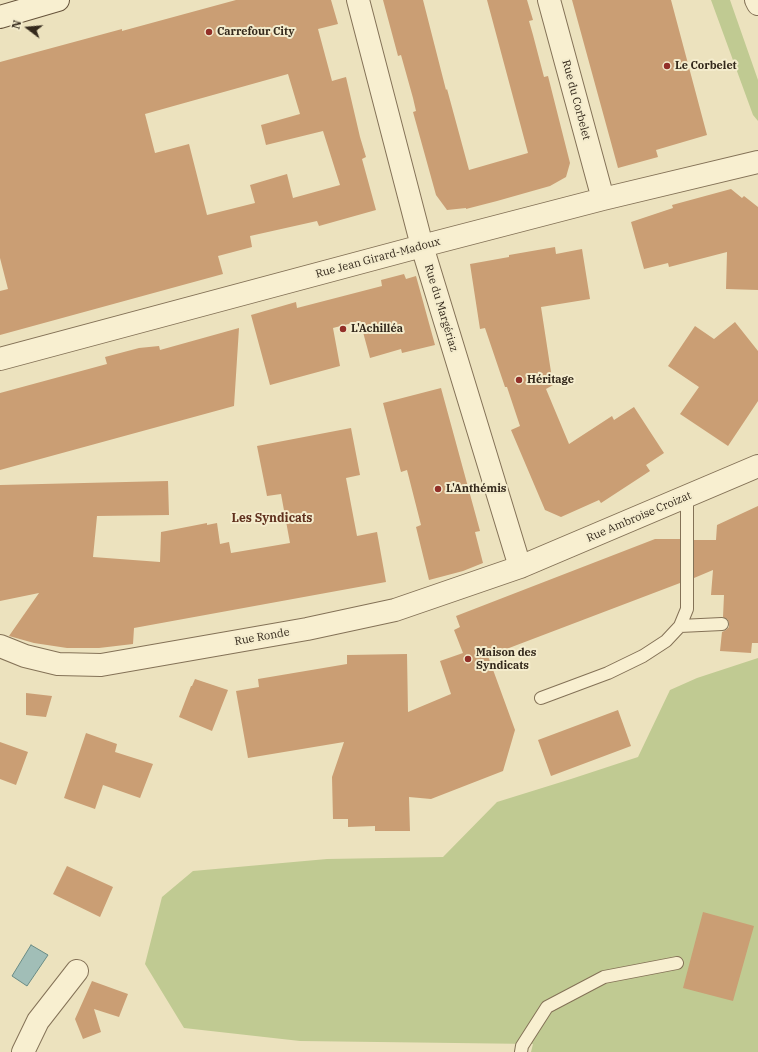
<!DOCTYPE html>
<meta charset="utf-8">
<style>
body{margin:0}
#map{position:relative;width:758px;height:1052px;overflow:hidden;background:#ece2be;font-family:"IBM Plex Serif",serif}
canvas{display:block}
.north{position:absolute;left:8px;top:8px;width:40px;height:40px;-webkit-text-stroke:3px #f4eccd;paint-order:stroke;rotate:286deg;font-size:11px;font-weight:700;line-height:16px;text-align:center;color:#34291c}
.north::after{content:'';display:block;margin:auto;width:14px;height:18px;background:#34291c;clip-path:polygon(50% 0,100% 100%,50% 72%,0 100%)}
</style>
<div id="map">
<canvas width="758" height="1052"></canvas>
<div class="north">N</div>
</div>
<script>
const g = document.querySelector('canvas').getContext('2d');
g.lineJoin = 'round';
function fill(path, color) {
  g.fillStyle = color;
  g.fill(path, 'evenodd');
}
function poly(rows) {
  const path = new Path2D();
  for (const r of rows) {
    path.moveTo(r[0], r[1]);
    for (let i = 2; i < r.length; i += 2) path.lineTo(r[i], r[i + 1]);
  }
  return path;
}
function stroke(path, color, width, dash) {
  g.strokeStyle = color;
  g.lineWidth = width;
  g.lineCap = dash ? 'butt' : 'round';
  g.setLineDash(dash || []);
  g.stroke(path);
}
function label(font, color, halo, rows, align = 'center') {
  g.font = font + ' "IBM Plex Serif",serif';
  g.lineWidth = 4;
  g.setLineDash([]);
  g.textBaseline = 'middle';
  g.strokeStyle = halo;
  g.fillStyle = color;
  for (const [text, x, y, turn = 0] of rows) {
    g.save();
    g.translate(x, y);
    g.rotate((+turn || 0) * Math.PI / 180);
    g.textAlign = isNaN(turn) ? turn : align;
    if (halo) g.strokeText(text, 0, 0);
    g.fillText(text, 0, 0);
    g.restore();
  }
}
fill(poly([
 [711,0,730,0,758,80,758,121,753,115],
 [758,658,758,1052,531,1052,533,1044,300,1041,184,1028,145,964,162,897,193,871,327,859,443,857,497,802,571,779,638,757,670,690,697,678]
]), '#c0ca92');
const water = poly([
 [31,945,48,955,27,986,12,976,31,945]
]);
fill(water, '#a1beb7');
stroke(water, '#698b85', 1);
fill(poly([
 [236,0,331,0,338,24,318,29,332,81,346,77,360,137,366,157,362,159,376,210,319,226,317,221,250,236,252,247,218,256,223,274,0,335,0,291,8,289,0,258,0,62,122,29,122,31],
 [288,74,300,114,261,125,266,145,323,131,340,185,293,198,287,174,250,185,255,203,207,215,189,144,155,153,145,114],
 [383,0,423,0,446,90,447,89,469,170,528,153,487,0,527,0,533,20,529,21,533,35,544,77,548,76,570,163,566,177,550,186,497,201,466,209,466,208,447,210,436,195,413,112,416,111,413,98,401,55,398,56],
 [572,0,671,0,707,135,656,150,658,157,618,168],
 [731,189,742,198,744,196,758,207,758,290,726,289,727,252,669,267,668,263,644,269,631,222,673,208,672,205],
 [555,247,556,254,582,249,590,299,541,307,553,385,546,389,569,444,612,416,614,420,634,407,664,453,646,465,650,471,601,503,599,500,561,517,545,510,511,430,520,426,507,387,505,387,485,328,480,329,470,264,509,257,509,255],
 [404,274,406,279,416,276,435,345,402,353,401,349,370,358,360,321,333,328,340,366,270,385,251,315,296,302,297,308,382,286,381,280],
 [735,322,758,351,758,401,728,446,680,414,699,387,668,366,695,326,714,339],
 [239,328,234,406,0,470,0,393,107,364,105,357,139,348,159,346,160,350],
 [441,388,480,531,475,532,483,563,463,571,429,580,416,527,421,525,407,470,401,472,383,403],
 [351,428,360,475,346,478,357,536,377,532,386,582,134,628,133,644,99,648,67,648,34,643,9,636,39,593,0,601,0,485,168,481,169,515,97,516,93,557,160,562,161,532,207,523,207,525,217,523,220,544,229,542,231,553,290,543,281,494,267,496,257,446],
 [758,506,758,643,752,643,751,653,720,651,722,632,726,630,729,627,729,624,728,620,723,617,724,595,711,595,713,570,694,578,694,540,716,540,717,525],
 [655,539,680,539,680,583,488,656,515,730,503,771,431,799,409,797,410,831,375,831,375,826,348,827,348,819,333,819,332,777,344,742,248,758,236,691,259,687,258,679,347,664,347,655,407,654,408,712,451,694,440,661,463,653,454,630,460,627,456,616],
 [195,679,228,690,212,731,179,717,191,686,192,686],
 [26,693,52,696,46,717,26,715],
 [618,710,631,746,551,776,538,740],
 [86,733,117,744,115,752,153,764,140,798,103,785,95,809,64,798],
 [0,742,28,752,16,785,0,779],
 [67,866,113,887,100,917,53,894],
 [703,912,754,926,733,1001,683,988],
 [92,981,128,994,119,1017,94,1009,101,1032,83,1039,75,1019]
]), '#ca9e74');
const service = poly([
 [680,626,722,624],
 [541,698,608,673,643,656,666,641,680,626,687,609,687,496],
 [521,1052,522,1046,547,1007,604,977,677,963]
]);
const minor = poly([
 [358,0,422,246,520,567],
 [549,0,603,199],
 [756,0,758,4],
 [0,359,422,246,603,199,758,162],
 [0,646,25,656,58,664,101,665,307,629,395,610,520,567,758,466],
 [23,1052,38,1021,77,971]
]);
const secondary = poly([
 [0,17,58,0]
]);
stroke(service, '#847257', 14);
stroke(minor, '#847257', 24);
stroke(secondary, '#66533b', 24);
stroke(service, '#f8efd0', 12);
stroke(minor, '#f8efd0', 22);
stroke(secondary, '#f8efd0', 22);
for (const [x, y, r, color] of [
 [209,32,4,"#922f28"],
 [667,66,4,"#922f28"],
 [343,329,4,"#922f28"],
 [519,380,4,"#922f28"],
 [438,489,4,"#922f28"],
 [468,659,4,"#922f28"]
]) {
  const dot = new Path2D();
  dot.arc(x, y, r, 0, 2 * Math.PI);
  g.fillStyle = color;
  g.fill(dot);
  stroke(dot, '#f4eccd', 1.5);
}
label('bold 11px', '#34291c', '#f4eccd', [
 ["Carrefour City",217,32],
 ["Le Corbelet",675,66],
 ["L'Achilléa",351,329],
 ["Héritage",527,380],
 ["L'Anthémis",446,489],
 ["Maison des",476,653],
 ["Syndicats",476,666]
], 'left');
label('11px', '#34291c', '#f4eccd', [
 ["Rue du Corbelet",576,100,75],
 ["Rue Jean Girard-Madoux",378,258,-15],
 ["Rue du Margériaz",441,308,73],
 ["Rue Ambroise Croizat",639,517,-23],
 ["Rue Ronde",262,637,-10]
]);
label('bold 12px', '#5f2f1c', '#f4eccd', [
 ["Les Syndicats",272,519]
]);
</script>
